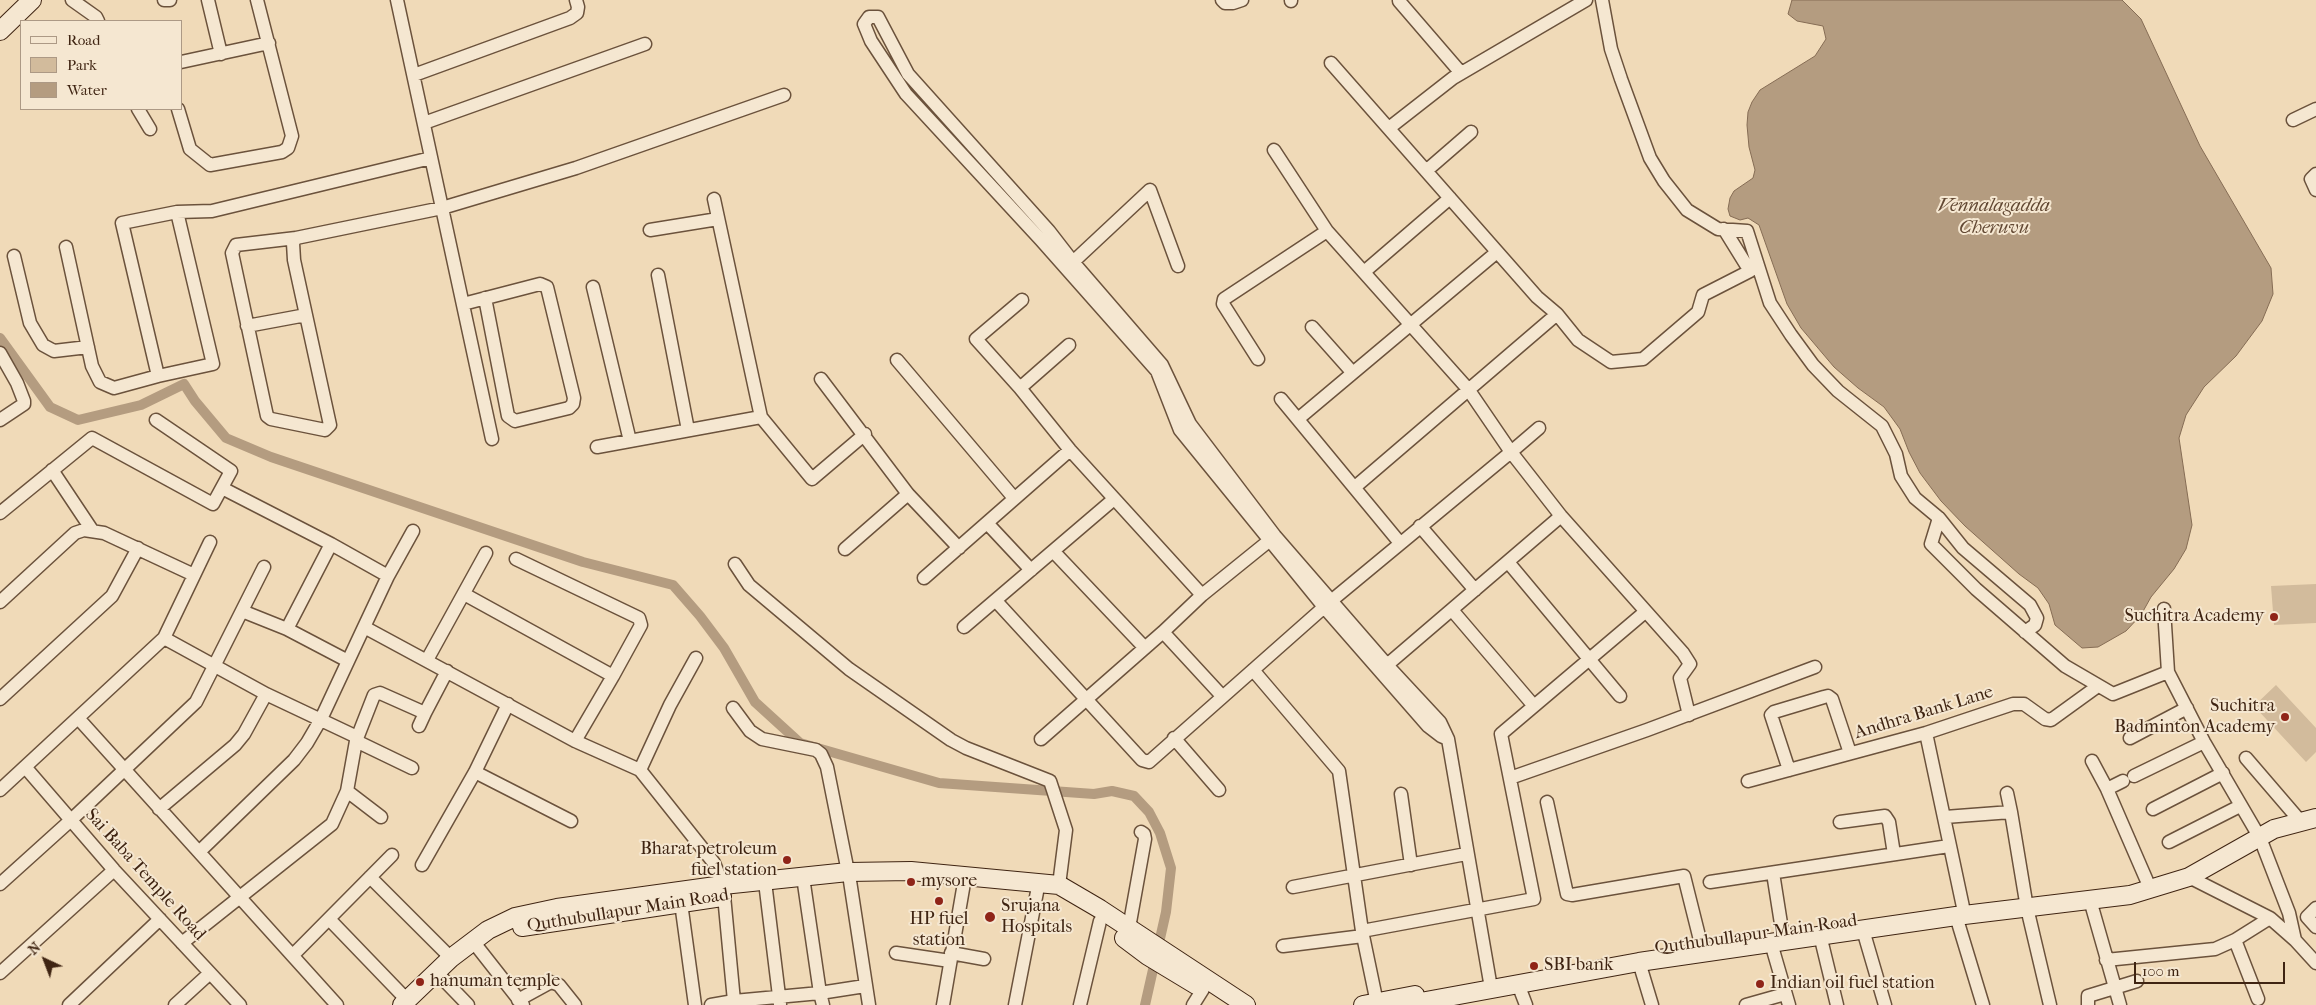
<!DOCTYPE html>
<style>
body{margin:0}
#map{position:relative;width:2316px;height:1005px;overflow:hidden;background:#f0dab8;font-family:"IM FELL French Canon",serif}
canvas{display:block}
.legend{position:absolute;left:20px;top:20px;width:162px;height:90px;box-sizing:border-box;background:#f5e7d1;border:1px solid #ac9985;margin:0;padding:6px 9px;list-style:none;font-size:15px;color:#3f2412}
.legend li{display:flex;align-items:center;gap:10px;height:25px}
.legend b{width:25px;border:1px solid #ac9985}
.north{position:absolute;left:20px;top:935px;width:50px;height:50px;-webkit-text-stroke:4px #f5e7d1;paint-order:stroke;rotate:317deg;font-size:14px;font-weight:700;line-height:20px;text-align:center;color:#3f2412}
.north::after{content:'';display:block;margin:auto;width:18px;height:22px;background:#3f2412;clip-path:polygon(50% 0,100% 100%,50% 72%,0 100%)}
.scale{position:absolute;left:2134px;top:962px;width:151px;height:22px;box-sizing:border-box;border:2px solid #3f2412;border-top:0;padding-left:6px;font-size:15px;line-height:18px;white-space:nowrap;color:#3f2412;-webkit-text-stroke:4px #f5e7d1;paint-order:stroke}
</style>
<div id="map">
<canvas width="2316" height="1005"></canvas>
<ul class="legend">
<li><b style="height:6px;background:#f5e7d1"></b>Road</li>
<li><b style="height:14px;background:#d2bb9c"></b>Park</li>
<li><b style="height:14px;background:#b49c80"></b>Water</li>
</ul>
<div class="north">N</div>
<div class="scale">100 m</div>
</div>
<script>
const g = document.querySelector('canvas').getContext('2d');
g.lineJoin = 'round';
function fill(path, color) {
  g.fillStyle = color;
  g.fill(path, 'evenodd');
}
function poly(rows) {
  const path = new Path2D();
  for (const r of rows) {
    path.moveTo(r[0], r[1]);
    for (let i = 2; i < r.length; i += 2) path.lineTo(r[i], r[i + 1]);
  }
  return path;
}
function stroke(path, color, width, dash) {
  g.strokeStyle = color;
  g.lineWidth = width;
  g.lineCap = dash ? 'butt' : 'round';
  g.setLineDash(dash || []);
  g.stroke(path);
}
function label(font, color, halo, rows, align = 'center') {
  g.font = font + ' "IM FELL French Canon",serif';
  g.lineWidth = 4;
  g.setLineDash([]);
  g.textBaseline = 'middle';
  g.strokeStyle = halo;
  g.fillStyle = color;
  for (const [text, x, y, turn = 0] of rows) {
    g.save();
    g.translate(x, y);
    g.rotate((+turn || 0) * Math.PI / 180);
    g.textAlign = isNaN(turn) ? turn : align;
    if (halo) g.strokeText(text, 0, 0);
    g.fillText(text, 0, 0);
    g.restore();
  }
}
fill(poly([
 [2316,584,2316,623,2274,625,2271,586],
 [2276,685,2316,728,2316,752,2306,762,2254,706]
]), '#d2bb9c');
const water = poly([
 [1792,0,2122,0,2141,19,2200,146,2271,268,2273,294,2262,321,2236,356,2204,387,2186,415,2179,438,2192,525,2186,549,2174,569,2151,597,2141,615,2126,631,2098,647,2082,648,2055,625,2049,604,2038,588,2019,574,1965,526,1941,501,1920,473,1909,452,1900,429,1884,407,1858,388,1834,367,1801,328,1787,304,1759,225,1748,218,1740,220,1730,216,1728,209,1730,198,1734,191,1753,178,1755,170,1749,147,1747,125,1748,112,1752,102,1760,90,1815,56,1826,39,1823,26,1797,21,1788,14,1792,0]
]);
fill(water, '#b49c80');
stroke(water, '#856c54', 1);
stroke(poly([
 [0,338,50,407,78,420,141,405,184,384,195,401,226,438,271,457,583,562,673,585,700,616,724,648,755,702,800,743,939,783,1094,794,1112,791,1134,796,1149,812,1160,833,1171,868,1166,912,1145,1005]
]), '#b49c80', 10);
const street = poly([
 [72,0,96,17,98,21],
 [164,0,170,0],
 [208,0,221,54],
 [397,0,492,439],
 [1222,0,1225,3,1233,3,1242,0],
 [1291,0,1291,1],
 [1602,0,1611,49,1621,79,1650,158,1664,181,1687,210,1718,229,1747,231,1770,303,1791,335,1813,365,1838,391,1882,426,1896,454,1901,476,1915,498,1939,518,1963,548,2030,605,2037,618,2035,625,2025,632],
 [1399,1,1461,73],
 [181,62,269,43],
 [1331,63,1537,297,1557,314,1355,487],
 [414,75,570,18,577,13,578,7,576,0],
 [138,109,150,129],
 [178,109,190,149,210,165,282,152,288,148,292,136,257,0],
 [2293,120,2316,109],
 [424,123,645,44],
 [1389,128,1453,78,1586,0],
 [1274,150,1327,231,1468,389,1511,452,1539,428],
 [1426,171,1471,132],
 [2316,174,2311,179,2316,190],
 [714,199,761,417,812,479,865,434],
 [177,212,122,223,158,376,213,364,177,212,212,211,431,158],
 [650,230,718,219],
 [296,238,236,245,232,253,267,416,271,419,325,430,330,425,294,260,293,243,296,238,442,208,576,168,784,95],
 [66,247,92,366,100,382,114,388,158,376],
 [14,256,30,323,43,345,54,351,88,347],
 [1073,262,1150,190,1178,266],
 [1364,272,1450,198],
 [658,275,688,430],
 [593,287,630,441],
 [1022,300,976,339,1020,388,1070,450,1202,595],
 [463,304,540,284,547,287,574,398,573,404,569,408,515,421,508,416,485,298],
 [1557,314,1578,340,1611,362,1643,359,1698,312,1703,295,1750,271,1724,229],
 [247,326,306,315],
 [1312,327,1352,372],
 [0,353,17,383,24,401,24,404,0,420],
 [1258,359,1223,304,1224,299,1327,231],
 [897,360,1014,498],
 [821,379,908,494,959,548],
 [1020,388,1069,345],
 [1281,399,1400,543],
 [1298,419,1497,252],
 [597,447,761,417],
 [52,470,92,530],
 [222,488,331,544,388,576,364,627,575,741,640,770,670,705,696,658],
 [0,513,92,438,213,504,231,471,156,420],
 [1939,518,1931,544,1976,589,2065,666,2113,694,2168,672,2204,742,2260,838,2289,913,2295,940],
 [987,523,1031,570],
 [1420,526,1475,590],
 [845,549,908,494],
 [1053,551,1145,648],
 [1508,562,1620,696],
 [735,564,749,585,849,669,951,740,966,748,1050,781,1066,830,1059,885],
 [388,576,413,531],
 [924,578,1070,450],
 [464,594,613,676,641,625,639,618,516,559],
 [996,601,1142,760,1149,762,1331,601,1511,452,1561,516,1683,653,1690,664,1680,678,1689,715],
 [0,602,75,533,84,530,104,533,194,575],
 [2164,609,2168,672],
 [1452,610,1534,706],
 [242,611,287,629,331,544],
 [964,627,1114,499],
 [287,629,348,661],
 [1163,632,1222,696],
 [164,638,266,694],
 [427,660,486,553],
 [1387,665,1561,516],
 [1253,670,1339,771,1362,931,1377,1003],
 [0,699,112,596,138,548],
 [733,708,750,731,762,739,816,750,821,754,827,767,848,872],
 [78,718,337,1005],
 [419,726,425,713],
 [1926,733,1963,907],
 [1174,738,1219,790],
 [2130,738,2187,708],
 [1041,739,1163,632,1202,595,1275,536],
 [1448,739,1441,736,1428,726,1324,607,1180,430,1157,371,1041,240,906,94,871,41,864,24,869,17,878,17,908,74,1049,231,1073,262,1162,365,1190,424,1275,536,1387,665,1440,722,1448,739,1491,988],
 [356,741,412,768],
 [575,741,613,676],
 [2246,758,2301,822],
 [2092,761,2107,789,2150,888],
 [26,768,114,870,240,1005],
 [640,770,714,863,723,885,734,1001,820,993,803,877],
 [1789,770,1771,715,1774,712,1824,697,1828,696,1832,699,1850,753],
 [475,772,571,821],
 [2134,776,2204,742],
 [1510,778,1647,730,1815,667],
 [1748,781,1926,733,2013,704,2024,704,2045,719,2051,720,2098,686],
 [2107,789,2123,781],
 [0,790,164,638,210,542],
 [347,791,381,817],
 [1401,794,1411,865],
 [1547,802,1567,894,1572,895,1684,876,1701,944],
 [159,809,235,745,244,734,266,694,357,737],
 [2153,809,2223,773],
 [2011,812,2027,908,2050,1005],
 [1945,817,2011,812,2007,793],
 [1840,822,1885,816,1889,822,1894,854],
 [2169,842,2240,806],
 [199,852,294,760,307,743,321,719,364,627],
 [422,865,475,772,508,704],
 [1773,873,1782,930],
 [370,877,451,958],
 [2189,877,2270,918,2295,940,2316,963],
 [850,881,869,1005],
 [1710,882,1949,846],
 [0,884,71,820,196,702,264,567],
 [1293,887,1466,854],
 [766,890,780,1004],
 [2090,900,2120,1005],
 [681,903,695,1005],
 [2316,908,2307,917,2316,927],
 [1956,916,1983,1005],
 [329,919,407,1000],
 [1129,928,1145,839,1144,834,1141,832],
 [1863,930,1885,1005],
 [1362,931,1534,899,1501,734,1645,612],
 [1820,935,1837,1005],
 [2235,940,2258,999],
 [182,943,332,824,347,791,356,741,374,695,380,693,425,713,447,671],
 [1771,943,1789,1005],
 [1283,946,1363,936],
 [479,949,523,1005],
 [896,953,950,961],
 [951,953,984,959],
 [293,955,392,855],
 [2106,960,2215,949,2235,940,2270,918],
 [1639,962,1652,1005],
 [0,973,114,870],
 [443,979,468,1005],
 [1518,984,1526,1005],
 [518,1000,551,982,559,985,575,1005],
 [69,1005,160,919],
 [175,1005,210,973],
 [711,1005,734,1001,734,1005],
 [823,1005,820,993,865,986],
 [943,1005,964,883],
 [1015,1005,1037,892],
 [1080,1005,1100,921],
 [1193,1005,1203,989],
 [1746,1005,1785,994],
 [2088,1005,2088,996,2137,981]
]);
const secondary = poly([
 [0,31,32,0],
 [522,927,722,897],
 [1124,938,1148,956,1196,985],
 [402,1005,451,958,488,930,515,917,557,908,723,885,848,872,911,871,1059,885,1100,909,1246,1005],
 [1363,1005,1415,995],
 [1404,1005,1639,962,1956,916,2130,895,2189,877,2274,829,2316,818]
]);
stroke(street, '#6b523c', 15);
stroke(secondary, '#3f2412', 20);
stroke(street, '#f5e7d1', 12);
stroke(secondary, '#f5e7d1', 18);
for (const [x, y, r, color] of [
 [2274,617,5,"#8f2418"],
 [2285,717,5,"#8f2418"],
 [787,860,5,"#8f2418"],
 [911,882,5,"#8f2418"],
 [939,901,5,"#8f2418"],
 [990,917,6,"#8f2418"],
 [1534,966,5,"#8f2418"],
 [420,982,5,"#8f2418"],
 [1760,984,5,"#8f2418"]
]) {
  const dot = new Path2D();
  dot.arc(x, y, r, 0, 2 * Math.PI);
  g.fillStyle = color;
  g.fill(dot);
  stroke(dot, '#f5e7d1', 2);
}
label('18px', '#3f2412', '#f5e7d1', [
 ["Suchitra Academy",2264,617,"right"],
 ["Suchitra",2275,707,"right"],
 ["Badminton Academy",2275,728,"right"],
 ["Bharat petroleum",777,850,"right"],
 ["fuel station",777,871,"right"],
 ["mysore",921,882],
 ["Srujana",1001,907],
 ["Hospitals",1001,928],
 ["HP fuel",939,920,"center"],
 ["station",939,941,"center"],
 ["SBI bank",1544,966],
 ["hanuman temple",430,982],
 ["Indian oil fuel station",1770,984]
], 'left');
label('18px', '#3f2412', '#f5e7d1', [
 ["Andhra Bank Lane",1924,713,-17],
 ["Sai Baba Temple Road",145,875,48],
 ["Quthubullapur Main Road",628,911,-9],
 ["Quthubullapur Main Road",1756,935,-8]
]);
label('italic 19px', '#624833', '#f5e7d1', [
 ["Vennalagadda",1994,206],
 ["Cheruvu",1994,228]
]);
</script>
